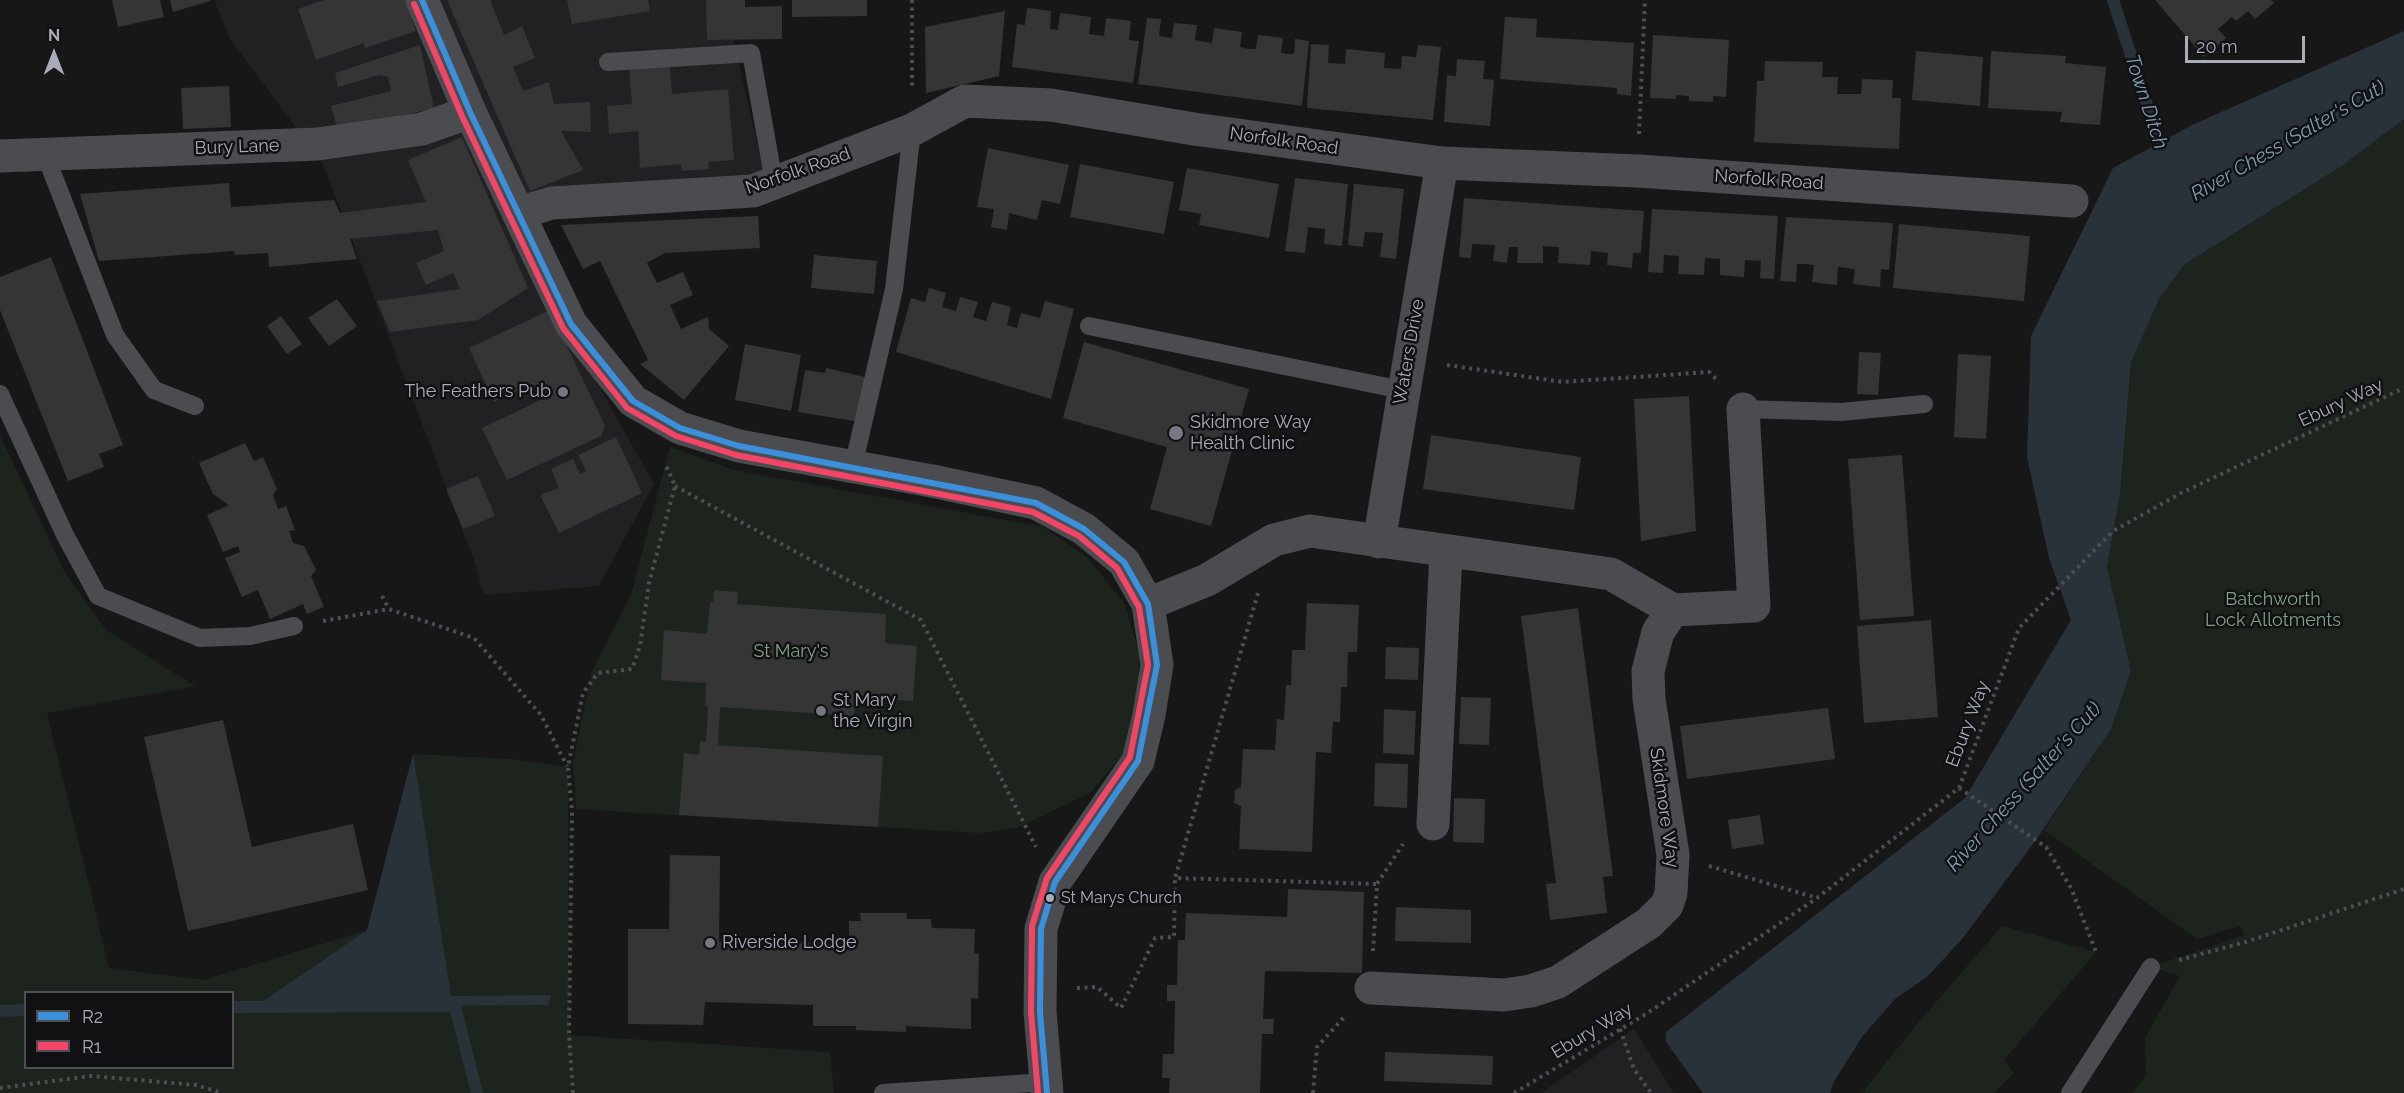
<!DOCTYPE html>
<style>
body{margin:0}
#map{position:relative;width:2404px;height:1093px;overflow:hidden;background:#171717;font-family:Raleway,sans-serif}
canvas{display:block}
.legend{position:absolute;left:24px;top:991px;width:210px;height:78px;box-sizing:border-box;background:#111113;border:2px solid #4d4f55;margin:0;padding:8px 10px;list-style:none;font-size:18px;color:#a8adb8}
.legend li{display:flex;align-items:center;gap:12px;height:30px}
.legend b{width:30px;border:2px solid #4d4f55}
.north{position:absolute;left:24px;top:24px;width:60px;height:60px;-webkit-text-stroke:4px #111113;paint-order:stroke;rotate:0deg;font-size:16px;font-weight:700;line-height:24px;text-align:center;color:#a8adb8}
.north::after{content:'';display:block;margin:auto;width:21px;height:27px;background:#a8adb8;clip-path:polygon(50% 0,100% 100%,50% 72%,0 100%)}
.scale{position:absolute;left:2185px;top:36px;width:120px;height:27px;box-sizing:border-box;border:3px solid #a8adb8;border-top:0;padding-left:8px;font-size:18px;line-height:21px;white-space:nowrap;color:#a8adb8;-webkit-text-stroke:4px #111113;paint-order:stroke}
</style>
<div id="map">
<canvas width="2404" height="1093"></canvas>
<ul class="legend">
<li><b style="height:8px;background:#3a90db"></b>R2</li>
<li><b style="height:8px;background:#f34667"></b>R1</li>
</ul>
<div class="north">N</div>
<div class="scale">20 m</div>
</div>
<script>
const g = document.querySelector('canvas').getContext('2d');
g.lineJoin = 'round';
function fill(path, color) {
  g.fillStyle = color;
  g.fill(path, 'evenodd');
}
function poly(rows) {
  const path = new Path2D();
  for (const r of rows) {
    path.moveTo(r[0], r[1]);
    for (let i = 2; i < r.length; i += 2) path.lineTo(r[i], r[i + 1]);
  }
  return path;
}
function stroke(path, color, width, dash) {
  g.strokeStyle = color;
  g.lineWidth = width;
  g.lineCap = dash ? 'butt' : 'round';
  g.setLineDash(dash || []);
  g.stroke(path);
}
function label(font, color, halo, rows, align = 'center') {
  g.font = font + ' Raleway,sans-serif';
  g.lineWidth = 5;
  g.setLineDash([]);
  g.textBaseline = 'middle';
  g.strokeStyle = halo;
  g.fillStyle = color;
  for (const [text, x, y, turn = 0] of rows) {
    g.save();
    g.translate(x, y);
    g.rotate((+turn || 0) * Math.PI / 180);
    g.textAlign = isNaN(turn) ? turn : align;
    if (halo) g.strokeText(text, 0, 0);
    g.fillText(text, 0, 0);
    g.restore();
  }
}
fill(poly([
 [214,0,730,0,734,42,765,178,528,196,488,189,654,484,599,586,484,595,474,560,323,164,230,39],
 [1634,1029,1674,1093,1541,1093]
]), '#212123');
fill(poly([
 [2404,119,2404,1093,2132,1093,2146,1076,2145,1038,2180,976,2151,967,2244,935,2240,926,2197,939,2044,830,2111,729,2131,672,2107,567,2120,494,2131,362,2160,297,2185,264,2331,172],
 [0,435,65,573,106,630,195,686,47,713,109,968,204,980,367,930,413,754,512,759,568,767,569,1035,830,1052,834,1093,0,1093],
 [26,992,232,992,232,1068,26,1068],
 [670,447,734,470,1044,527,1088,558,1125,604,1139,652,1138,713,1122,755,1090,793,1017,828,980,833,576,809,573,763,592,671,631,595],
 [2002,926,2096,952,2004,1060,2014,1073,1994,1093,1862,1093,1917,1024]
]), '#1d241e');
fill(poly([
 [2404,31,2404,119,2340,167,2185,264,2160,297,2131,362,2120,494,2107,567,2131,671,2111,729,2036,840,1962,939,1928,976,1895,999,1862,1037,1833,1083,1830,1093,1703,1093,1666,1042,1666,1032,1965,798,2071,620,2049,558,2027,457,2031,336,2113,168,2192,125],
 [413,754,451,996,551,995,548,1005,255,1007,367,930]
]), '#2a3239');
stroke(poly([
 [2113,0,2164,157],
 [232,1007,455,1006,477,1093],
 [0,1011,26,1010]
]), '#2a3239', 12);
fill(poly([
 [112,0,160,0,164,17,118,27],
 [170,0,210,0,210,1,173,12],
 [324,0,405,0,416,31,365,48,364,43,316,60,298,9],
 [447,0,490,0,504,35,522,26,535,58,513,67,523,91,549,82,554,104,590,102,591,132,561,131,583,170,530,191],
 [567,0,648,0,650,11,572,24],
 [706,0,745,0,745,7,782,6,782,39,707,40],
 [792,0,867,0,867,16,792,17],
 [2155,0,2271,0,2274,3,2255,19,2248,11,2236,21,2232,17,2218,29,2226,38,2204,57],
 [1027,8,1051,11,1050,29,1058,30,1060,13,1091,17,1089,34,1096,35,1104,36,1106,18,1131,21,1129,40,1139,41,1133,83,1012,67,1017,24,1025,25],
 [1005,11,999,76,926,93,925,27],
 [1505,17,1537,19,1536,37,1634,43,1631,96,1617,94,1617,88,1500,79],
 [1147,18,1161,19,1159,36,1172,38,1174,23,1197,25,1195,40,1212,43,1214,28,1242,32,1240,47,1249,49,1256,49,1258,35,1283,38,1281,53,1289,54,1294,54,1295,39,1309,41,1302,106,1138,84],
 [1653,35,1729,40,1726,97,1713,96,1713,102,1689,101,1689,96,1676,95,1676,99,1650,98],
 [1311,44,1329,45,1328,63,1345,64,1346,49,1385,53,1384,68,1401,69,1402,56,1416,57,1418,45,1441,47,1433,120,1307,108],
 [420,45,434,108,338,131,331,106,391,91,388,77,379,75,338,87,335,73],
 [1916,51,1983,57,1980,106,1912,100],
 [1991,51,2066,56,2065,63,2106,67,2100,125,2060,122,2062,112,1988,108],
 [1457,59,1485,61,1483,79,1494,80,1490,126,1444,122,1447,75,1456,76],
 [1765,61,1823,62,1822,77,1838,77,1837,94,1861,94,1862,79,1893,80,1892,98,1901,98,1899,149,1754,142,1757,81,1764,81],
 [670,66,672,94,728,89,734,160,708,162,709,169,682,171,681,164,640,168,638,131,609,134,607,106,632,104,629,69],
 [229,86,231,127,183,129,181,88],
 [462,137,528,288,478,320,390,332,377,301,460,289,453,273,426,285,416,263,444,251,438,230,350,239,357,259,269,267,268,253,235,255,234,251,99,261,80,194,229,183,231,207,334,200,340,213,426,202,408,160],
 [988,148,1069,165,1060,204,1042,200,1037,220,1009,213,1007,230,991,227,994,209,977,207],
 [1080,164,1174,182,1164,234,1070,217],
 [1187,168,1279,184,1269,238,1199,225,1201,214,1179,210],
 [1295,178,1348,184,1342,246,1324,244,1325,229,1308,227,1305,253,1285,251],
 [1354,184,1404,189,1396,259,1380,257,1383,233,1365,232,1363,247,1348,245],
 [1464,198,1644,211,1641,253,1633,253,1632,268,1607,265,1608,253,1591,251,1590,265,1558,263,1559,247,1543,246,1543,263,1517,263,1518,247,1509,247,1507,263,1493,261,1495,245,1472,244,1471,258,1459,257],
 [1652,209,1778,216,1774,279,1760,278,1761,261,1745,260,1744,277,1730,276,1720,275,1720,259,1705,258,1704,275,1678,274,1679,256,1664,255,1663,273,1648,272],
 [758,216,760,248,665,253,647,263,657,283,683,272,693,295,670,305,681,329,708,317,709,329,729,346,684,400,640,364,648,360,600,261,583,269,561,225],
 [1786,217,1893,223,1889,270,1881,269,1880,287,1853,284,1855,269,1838,267,1837,285,1812,282,1814,265,1803,264,1797,264,1796,282,1780,281],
 [1899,224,2030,236,2024,301,1893,288],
 [814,255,877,261,874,294,811,288],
 [51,257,123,445,99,454,104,467,68,481,0,310,0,277],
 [929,288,946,293,942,307,956,311,960,297,978,302,973,317,986,321,992,302,1011,307,1007,325,1017,328,1021,313,1040,318,1045,301,1074,309,1051,399,896,352,911,298,925,302],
 [337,299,357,326,329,346,308,318],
 [550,310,605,426,601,436,507,480,482,428,541,400,533,384,494,402,469,348],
 [281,316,302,344,287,354,267,326],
 [1084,342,1249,389,1211,526,1150,509,1167,447,1063,418],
 [745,344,801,355,791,411,735,400],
 [1859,352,1881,353,1878,395,1857,394],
 [1958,354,1991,356,1986,439,1954,437],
 [826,368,868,378,860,422,798,412,805,370,825,373],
 [1689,396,1696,531,1641,541,1634,399],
 [1431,435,1581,457,1574,510,1423,489],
 [616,437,642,493,559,533,540,495,559,488,551,469,573,459,580,474,586,471,578,455],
 [245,443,254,461,263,457,277,489,273,495,278,509,286,506,295,530,289,531,293,543,304,546,316,570,311,576,324,607,307,614,303,604,270,619,258,590,242,597,225,558,240,552,238,546,223,552,207,515,229,505,213,494,199,463],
 [1902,455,1914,616,1860,620,1848,459],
 [478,476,495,516,463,529,446,489],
 [714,590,738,592,737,604,886,614,885,643,917,646,913,701,856,697,854,716,720,707,718,745,883,756,878,827,679,815,684,753,699,755,700,741,706,742,708,707,705,706,706,683,661,680,664,630,707,634,710,602,713,602],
 [1307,603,1359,605,1357,652,1348,652,1347,687,1341,687,1340,722,1333,722,1331,753,1316,752,1312,852,1239,849,1241,806,1234,803,1235,790,1241,787,1243,749,1275,750,1277,719,1284,720,1286,685,1291,685,1292,650,1305,650],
 [1578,608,1613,876,1603,877,1607,913,1550,920,1546,884,1556,883,1521,616],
 [1931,620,1938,717,1864,723,1857,626],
 [1386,647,1419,648,1418,680,1385,679],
 [1461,697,1491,698,1489,745,1459,744],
 [1828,708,1835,759,1687,779,1680,726],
 [1384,709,1416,711,1414,755,1383,753],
 [223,720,252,847,353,824,368,890,188,931,144,737],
 [1375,763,1408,764,1407,808,1374,806],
 [1454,798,1485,799,1484,843,1453,842],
 [1760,815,1764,844,1732,849,1728,820],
 [670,855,720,856,719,942,849,944,849,921,861,921,860,913,906,913,907,919,931,919,932,928,975,929,974,953,979,954,978,999,971,998,971,1029,906,1026,906,1032,856,1030,856,1026,813,1026,813,1005,705,1002,703,1025,628,1024,628,929,669,929],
 [1288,889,1364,892,1362,973,1265,971,1263,1019,1274,1019,1273,1034,1262,1034,1260,1093,1169,1093,1170,1078,1162,1078,1163,1054,1174,1054,1175,1001,1167,1001,1167,985,1177,985,1178,940,1185,940,1186,913,1287,917],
 [1396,907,1471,910,1471,943,1395,941],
 [1385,1052,1493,1056,1492,1085,1384,1081]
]), '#353536');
stroke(poly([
 [912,0,912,87],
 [1639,134,1645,0],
 [1447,365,1563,382,1709,372,1719,382],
 [675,486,921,620,1036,847],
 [1258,593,1175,878,1377,884],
 [382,596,389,609],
 [323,621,389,609,474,638,541,715,567,766],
 [1959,788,2046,847,2071,888,2096,952],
 [1709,866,1817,898],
 [1373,951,1377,884,1403,844],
 [2179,960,2246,942,2404,889],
 [1077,988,1097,987,1121,1008,1155,938,1174,937,1175,878],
 [1620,1029,1634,1069,1651,1093],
 [0,1088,91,1076,196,1085,222,1093],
 [573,1093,569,1035,572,812,568,767,583,693,598,673,632,669,640,646,649,583,675,486,665,463],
 [1313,1093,1317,1047,1346,1015],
 [1514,1093,1646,1014,1817,898,1959,788,2019,628,2113,531,2183,492,2404,388]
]), '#4d4e52', 4, [3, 4.5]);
stroke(poly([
 [608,62,751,53,774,182],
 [45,154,115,335,154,390,195,406],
 [1089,326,1402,390],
 [0,394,65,535,98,596,200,638,250,636,294,626],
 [1743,409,1841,412,1924,404],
 [853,467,894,289,912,130],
 [883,1093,1046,1082],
 [2070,1093,2151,967]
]), '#4b4c50', 18);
stroke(poly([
 [422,0,470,112,571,324,633,401,680,428,739,446,932,481,1036,503,1084,529,1124,562,1148,604,1157,665,1149,715,1138,761,1055,882,1041,929,1040,1012,1047,1093],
 [0,156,318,144,422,129,470,112],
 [518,213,552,203,753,191,912,130,965,101,1051,105,1194,129,1442,163,1638,171,2072,201],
 [1379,542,1442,163],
 [1148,604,1207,580,1274,540,1310,531,1611,574,1673,610,1754,606,1743,409],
 [1433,824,1446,552],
 [1371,988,1504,995,1531,991,1558,982,1649,923,1667,905,1671,893,1673,855,1649,699,1648,671,1658,632,1673,610]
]), '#4b4c50', 33);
stroke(poly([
 [422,0,470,112,571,324,633,401,680,428,739,446,1036,503,1084,529,1124,562,1148,604,1157,665,1138,761,1055,882,1041,929,1040,1012,1047,1093]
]), '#3a90db', 6);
stroke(poly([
 [414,4,462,116,563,328,627,408,676,436,736,455,1033,512,1079,536,1117,568,1139,607,1148,665,1130,757,1047,878,1032,926,1031,1012,1038,1093]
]), '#f34667', 6);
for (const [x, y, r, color] of [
 [563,392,6,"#757880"],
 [1176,433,8,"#757880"],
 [821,711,6,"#757880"],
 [1050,898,5,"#a8adb8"],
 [710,943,6,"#757880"]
]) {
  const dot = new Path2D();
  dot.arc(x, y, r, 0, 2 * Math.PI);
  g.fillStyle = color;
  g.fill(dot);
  stroke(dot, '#111113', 2);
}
label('16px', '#a8adb8', '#111113', [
 ["St Marys Church",1061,898]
], 'left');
label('18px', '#a8adb8', '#111113', [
 ["Norfolk Road",1284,141,8],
 ["Bury Lane",237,147,-2],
 ["Norfolk Road",798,171,-19],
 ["Norfolk Road",1769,180,4],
 ["Waters Drive",1409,352,-80],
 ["Ebury Way",2341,403,-25],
 ["Ebury Way",1968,724,-69],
 ["Skidmore Way",1664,808,82],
 ["Ebury Way",1592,1031,-31]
]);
label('18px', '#a8adb8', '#111113', [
 ["The Feathers Pub",551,392,"right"],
 ["Skidmore Way",1190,423],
 ["Health Clinic",1190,444],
 ["St Mary",833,701],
 ["the Virgin",833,722],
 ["Riverside Lodge",722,943]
], 'left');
label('18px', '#7fa381', '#111113', [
 ["Batchworth",2273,600],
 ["Lock Allotments",2273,621],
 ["St Mary's",791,652]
]);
label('italic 20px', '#7f9bb3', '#111113', [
 ["Town Ditch",2146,102,72],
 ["River Chess (Salter's Cut)",2288,141,-30],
 ["River Chess (Salter's Cut)",2024,787,-48]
]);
</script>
